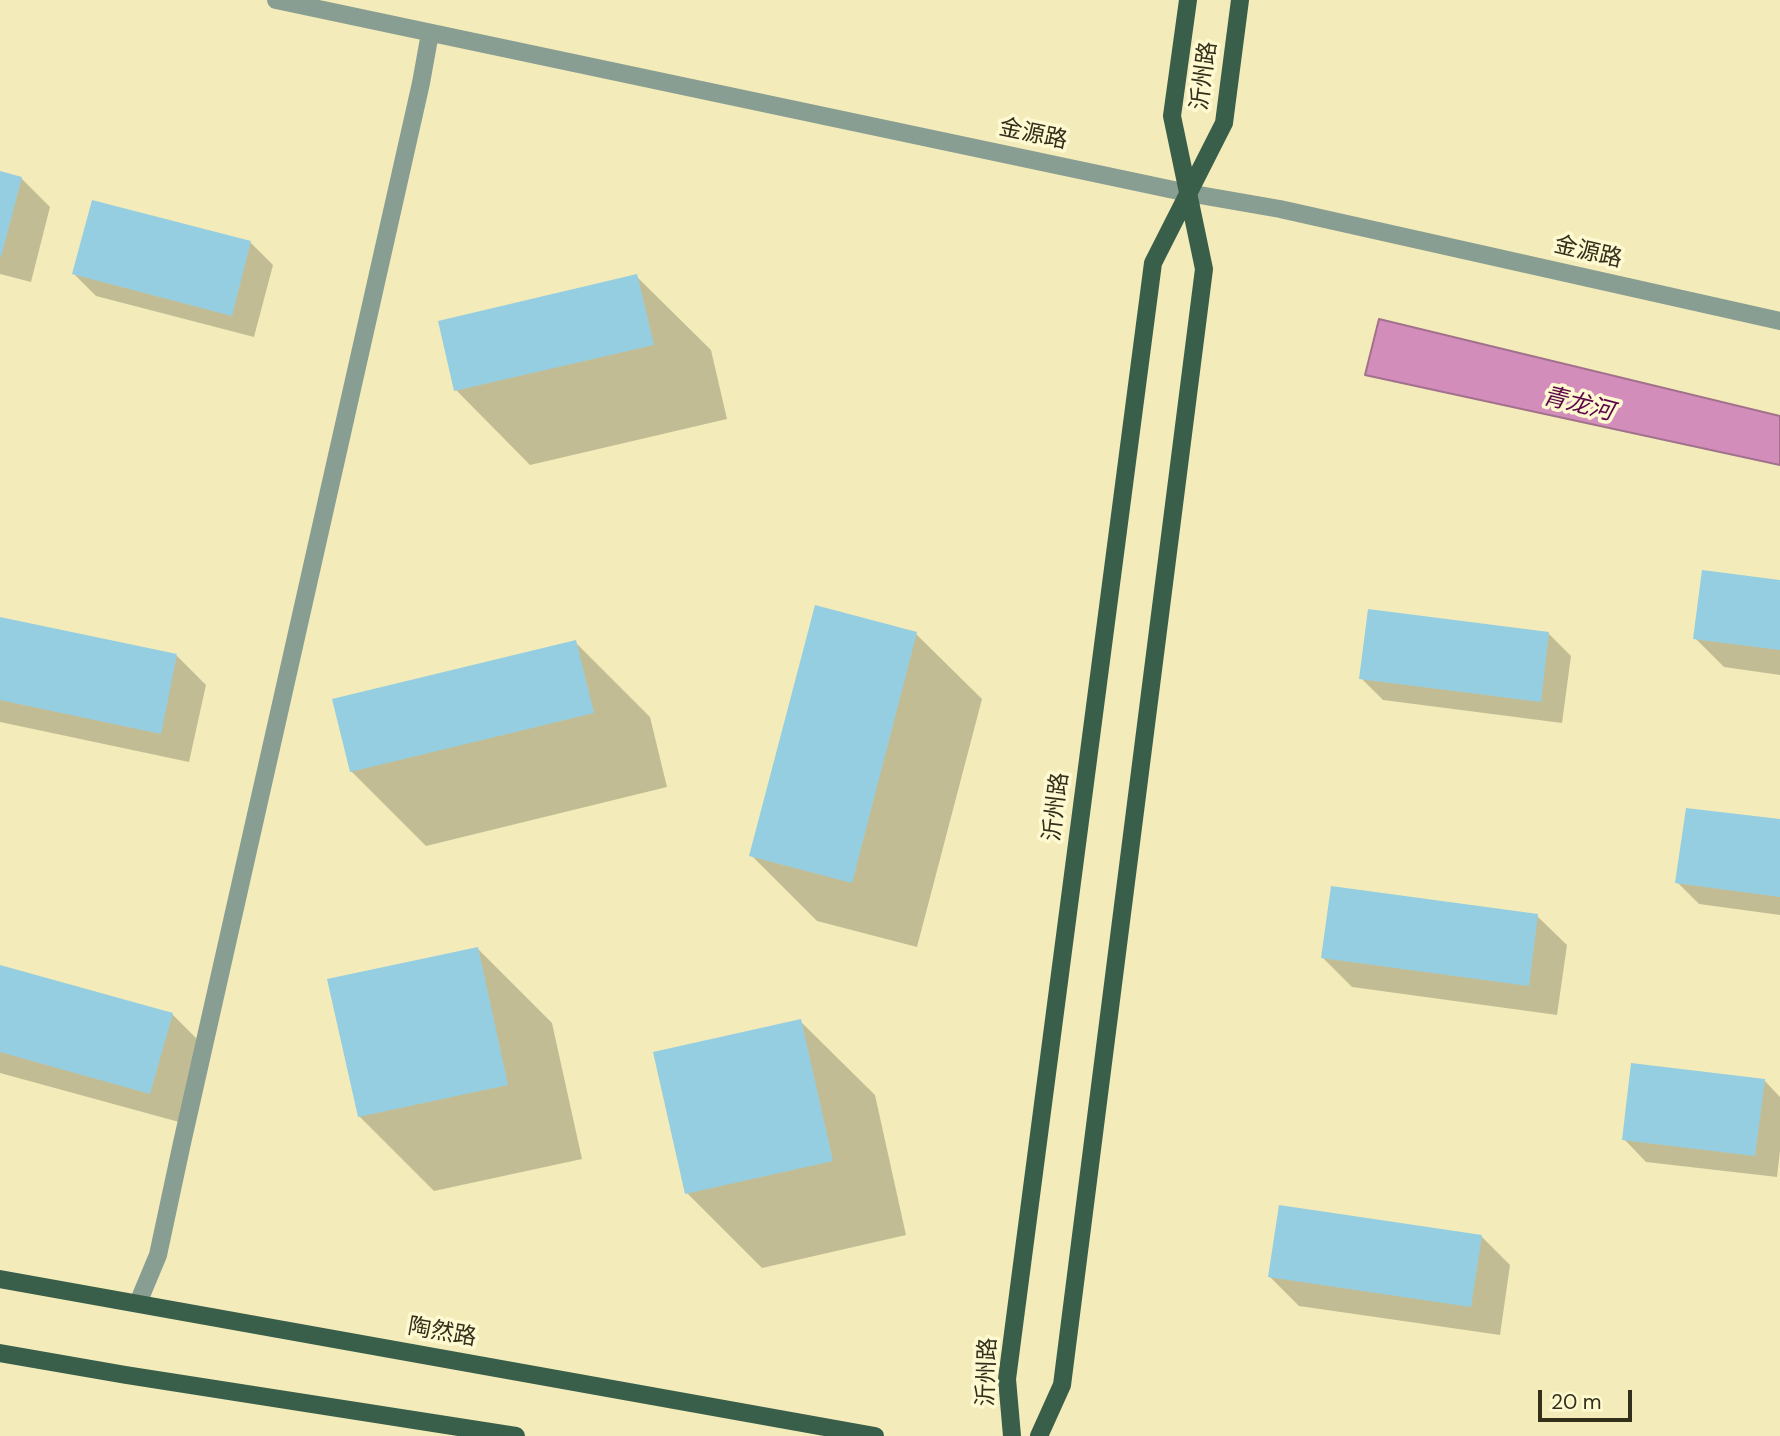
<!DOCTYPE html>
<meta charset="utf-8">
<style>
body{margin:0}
#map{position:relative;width:1780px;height:1436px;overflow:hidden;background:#f3ecba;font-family:"DM Sans",sans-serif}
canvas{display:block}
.scale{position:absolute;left:1538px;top:1390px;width:94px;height:32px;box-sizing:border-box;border:4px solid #322f1b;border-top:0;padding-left:9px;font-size:21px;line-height:24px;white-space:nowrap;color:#322f1b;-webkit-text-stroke:5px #fff9d1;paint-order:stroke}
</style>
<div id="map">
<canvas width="1780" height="1436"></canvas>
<div class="scale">20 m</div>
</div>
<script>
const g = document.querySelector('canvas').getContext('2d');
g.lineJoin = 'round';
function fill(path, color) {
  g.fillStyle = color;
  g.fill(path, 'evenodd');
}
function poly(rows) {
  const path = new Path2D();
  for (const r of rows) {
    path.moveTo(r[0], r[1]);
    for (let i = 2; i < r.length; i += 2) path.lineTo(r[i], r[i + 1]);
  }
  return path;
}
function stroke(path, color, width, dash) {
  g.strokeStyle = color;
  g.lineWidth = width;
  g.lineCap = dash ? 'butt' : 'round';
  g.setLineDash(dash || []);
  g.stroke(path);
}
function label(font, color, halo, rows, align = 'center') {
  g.font = font + ' "DM Sans","Noto Sans SC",sans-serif';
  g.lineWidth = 7;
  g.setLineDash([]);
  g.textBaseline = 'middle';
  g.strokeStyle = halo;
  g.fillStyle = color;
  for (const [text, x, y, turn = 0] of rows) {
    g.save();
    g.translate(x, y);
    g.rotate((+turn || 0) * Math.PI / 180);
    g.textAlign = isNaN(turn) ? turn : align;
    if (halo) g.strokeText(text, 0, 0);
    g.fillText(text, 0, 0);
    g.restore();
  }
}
const water = poly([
 [1379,319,1780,416,1780,465,1365,375,1379,319]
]);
fill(water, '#d28dbb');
stroke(water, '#a2718b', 2);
fill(poly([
 [0,173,21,178,50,207,31,282,0,274],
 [251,243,273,265,254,337,96,296,74,274],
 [636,276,711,350,727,419,530,465,456,390],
 [1780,582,1780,675,1724,667,1695,638],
 [0,618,177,656,206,685,189,762,0,722],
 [916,634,982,699,917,947,817,921,751,855],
 [1549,634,1571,656,1562,723,1383,700,1361,678],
 [575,642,650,717,667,787,426,846,351,771],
 [1780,821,1780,915,1699,904,1677,882],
 [1537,916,1567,945,1557,1015,1352,987,1323,958],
 [477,948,552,1023,582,1159,434,1191,359,1116],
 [0,967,172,1014,201,1043,179,1122,0,1073],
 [800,1021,875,1095,906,1235,762,1268,687,1193],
 [1764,1080,1780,1097,1780,1151,1777,1177,1646,1162,1624,1139],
 [1481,1236,1510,1265,1500,1335,1299,1306,1270,1277]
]), '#0003');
fill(poly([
 [0,171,22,177,1,257,0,257],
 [92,200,251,241,232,316,72,274],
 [637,274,654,345,454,391,438,321],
 [1702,570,1780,580,1780,650,1693,639],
 [815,605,917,632,852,883,749,856],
 [1368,609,1549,632,1541,702,1359,679],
 [0,617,177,654,161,734,0,700],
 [576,640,594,713,350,772,332,699],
 [1686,808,1780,819,1780,897,1675,883],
 [1331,886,1538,914,1529,986,1321,958],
 [478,947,508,1085,358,1117,327,979],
 [0,965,173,1013,150,1094,0,1052],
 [801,1019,833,1161,685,1194,653,1052],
 [1631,1063,1765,1079,1755,1156,1622,1140],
 [1279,1205,1482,1235,1471,1307,1268,1277]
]), '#95cee1');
stroke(poly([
 [276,0,1188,193,1280,209,1780,321],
 [138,1303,158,1255,182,1143,421,83,430,33]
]), '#899e92', 18);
stroke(poly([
 [0,1279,875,1436],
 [0,1353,126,1375,516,1436],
 [1012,1436,1007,1379,1153,263,1224,123,1240,0],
 [1039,1436,1062,1385,1204,269,1172,116,1188,0]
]), '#395f4b', 18);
label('23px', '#322f1b', '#fff9d1', [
 ["沂州路",1205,76,-82],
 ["金源路",1033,135,12],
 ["金源路",1588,253,13],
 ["沂州路",1057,807,-83],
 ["陶然路",442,1333,10],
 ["沂州路",988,1372,-88]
]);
label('italic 24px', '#5a0647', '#fff9d1', [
 ["青龙河",1578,405,14]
]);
</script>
